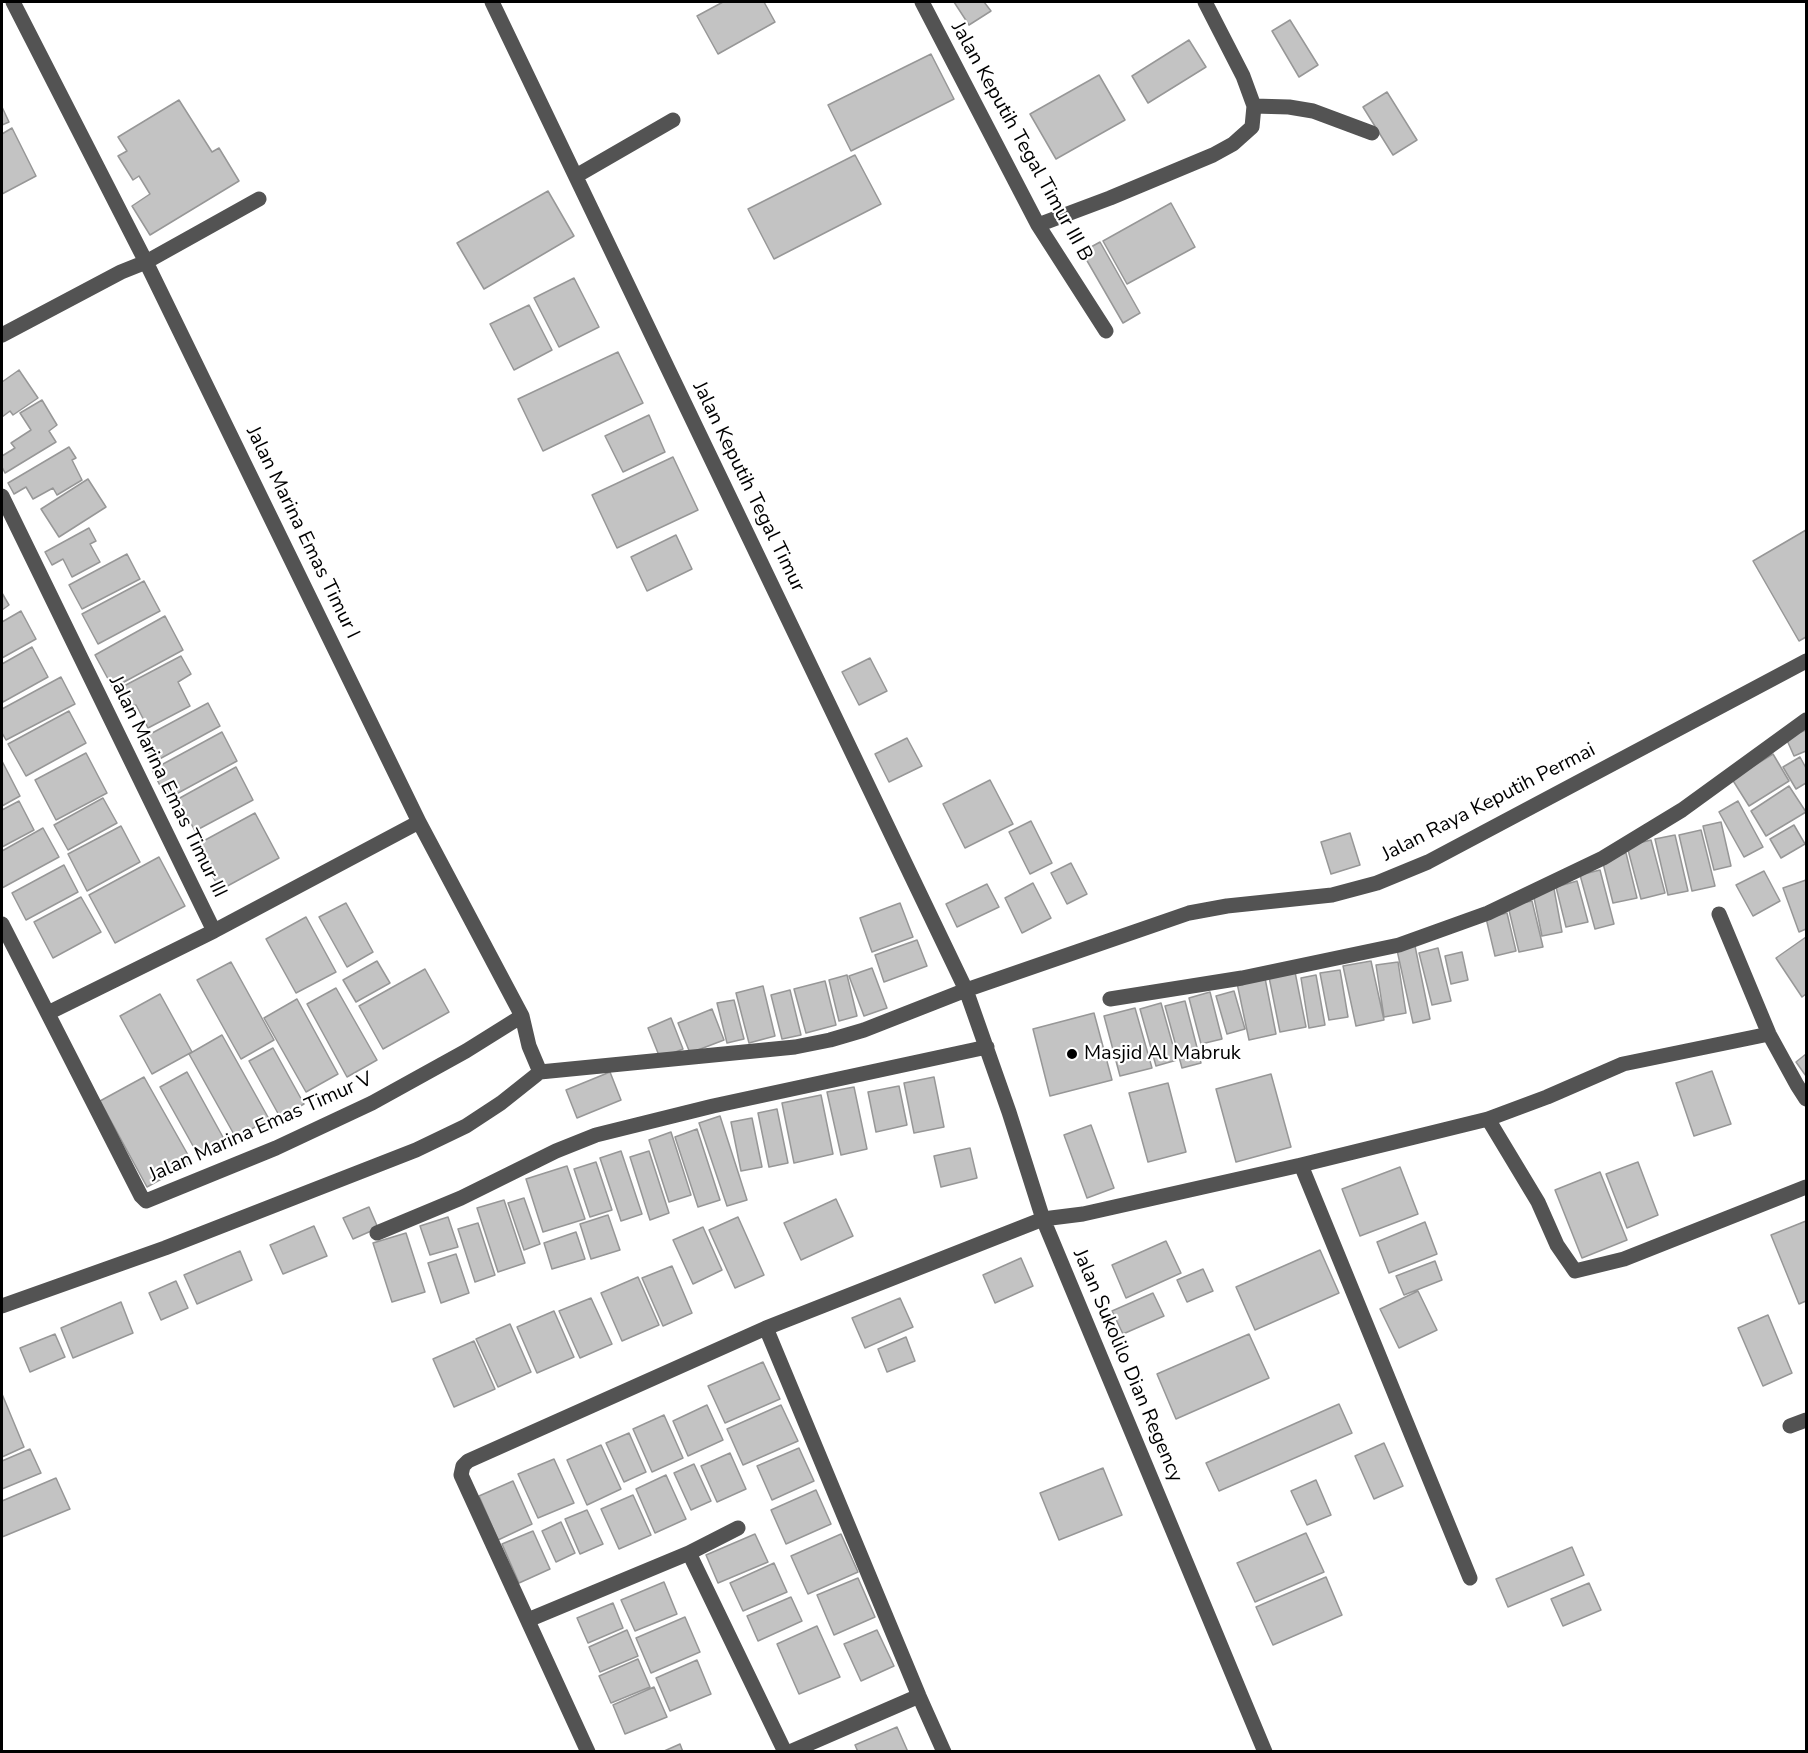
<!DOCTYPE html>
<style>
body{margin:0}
#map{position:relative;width:1808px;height:1753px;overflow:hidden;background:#fff;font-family:"Nunito Sans",sans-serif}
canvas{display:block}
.frame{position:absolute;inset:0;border:3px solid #000;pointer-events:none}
</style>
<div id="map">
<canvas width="1808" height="1753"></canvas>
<div class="frame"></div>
</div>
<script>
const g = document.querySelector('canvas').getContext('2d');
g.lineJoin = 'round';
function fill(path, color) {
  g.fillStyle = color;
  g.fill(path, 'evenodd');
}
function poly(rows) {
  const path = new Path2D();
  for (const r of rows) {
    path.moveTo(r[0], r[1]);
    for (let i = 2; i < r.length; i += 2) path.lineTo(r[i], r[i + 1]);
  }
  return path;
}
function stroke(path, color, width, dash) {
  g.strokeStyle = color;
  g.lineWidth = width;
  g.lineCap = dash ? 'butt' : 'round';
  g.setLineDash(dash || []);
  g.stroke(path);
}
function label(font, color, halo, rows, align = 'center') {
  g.font = font + ' "Nunito Sans",sans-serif';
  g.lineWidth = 4.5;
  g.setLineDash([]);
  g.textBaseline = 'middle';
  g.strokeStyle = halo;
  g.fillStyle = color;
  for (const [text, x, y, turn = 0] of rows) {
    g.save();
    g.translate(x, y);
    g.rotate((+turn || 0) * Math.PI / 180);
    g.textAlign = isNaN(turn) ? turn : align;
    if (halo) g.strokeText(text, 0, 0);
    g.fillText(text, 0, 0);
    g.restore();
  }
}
const building = poly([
 [723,2,764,2,775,22,718,54,697,16,723,2],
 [954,2,984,2,991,11,969,25,954,2],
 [1290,20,1318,65,1299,77,1272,31,1290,20],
 [1189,40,1206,67,1148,103,1132,76,1189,40],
 [931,54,954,99,851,151,828,105,931,54],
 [1099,75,1125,120,1056,159,1030,114,1099,75],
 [1387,92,1417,140,1393,155,1363,107,1387,92],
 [179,100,212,152,219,148,239,181,150,235,132,206,150,194,139,176,133,180,118,156,127,151,118,137,179,100],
 [2,107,9,122,2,125,2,107],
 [12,128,36,176,2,194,2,134,12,128],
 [855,155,881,204,774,259,748,209,855,155],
 [548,191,574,236,484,289,457,243,548,191],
 [1171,203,1195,247,1127,284,1103,241,1171,203],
 [1100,242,1140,313,1123,323,1082,252,1100,242],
 [574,278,599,327,559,347,534,298,574,278],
 [529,305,552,350,514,370,490,324,529,305],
 [618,352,643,403,543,451,518,399,618,352],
 [19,370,38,398,13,415,10,411,2,417,2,382,19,370],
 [42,400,57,425,49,431,56,442,5,473,2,467,2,456,15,448,11,443,31,430,20,413,42,400],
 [649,415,665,452,623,472,605,436,649,415],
 [69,447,76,458,72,460,82,480,57,495,53,488,33,499,26,487,14,494,8,483,69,447],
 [673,457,698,510,617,548,592,495,673,457],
 [88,479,106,507,59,537,41,509,88,479],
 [89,528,96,541,90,544,100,562,72,577,63,559,52,565,45,552,89,528],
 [1806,530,1806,637,1799,641,1753,561,1806,530],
 [676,535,692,569,647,591,631,557,676,535],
 [127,554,140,579,82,609,69,585,127,554],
 [144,581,160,611,98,644,82,614,144,581],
 [2,593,9,605,2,610,2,593],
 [21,611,36,639,2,658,2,622,21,611],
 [165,616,183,650,113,688,95,655,165,616],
 [32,647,48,677,3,702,2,699,2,664,32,647],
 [181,656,191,674,178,682,190,706,148,728,136,705,132,706,122,687,181,656],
 [870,658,887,691,859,705,842,672,870,658],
 [61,677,75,704,6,740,2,733,2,709,61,677],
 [208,703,220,726,154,762,141,739,208,703],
 [69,711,86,743,26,776,8,744,69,711],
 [1806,730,1806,751,1794,756,1786,738,1806,730],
 [222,732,237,761,167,799,152,770,222,732],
 [907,738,922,766,889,782,875,754,907,738],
 [86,753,107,793,56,820,35,780,86,753],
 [1773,754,1789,781,1749,806,1732,779,1773,754],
 [1800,757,1806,768,1806,783,1796,789,1783,767,1800,757],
 [2,761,20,796,2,806,2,761],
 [236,767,253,800,195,831,178,799,236,767],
 [990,780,1013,824,965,848,943,804,990,780],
 [1789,786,1806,812,1766,836,1751,811,1789,786],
 [103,798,117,823,68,850,54,825,103,798],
 [19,801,34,830,2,847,2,810,19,801],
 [1738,801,1763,847,1744,857,1719,812,1738,801],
 [255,813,279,858,220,890,196,845,255,813],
 [1031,821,1052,863,1030,874,1009,832,1031,821],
 [1721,822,1731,866,1714,870,1703,826,1721,822],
 [1794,825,1805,844,1781,858,1770,839,1794,825],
 [121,826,140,862,87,891,68,854,121,826],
 [43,828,59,857,2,888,2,851,43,828],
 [1701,830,1715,886,1692,891,1679,835,1701,830],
 [1350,833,1360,865,1331,874,1321,842,1350,833],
 [1675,835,1688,891,1668,895,1655,839,1675,835],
 [1651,840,1665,893,1641,899,1627,846,1651,840],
 [1626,853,1637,898,1613,903,1602,859,1626,853],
 [159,857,185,906,115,943,89,895,159,857],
 [1071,863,1087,894,1067,904,1051,873,1071,863],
 [64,865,78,892,26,920,12,893,64,865],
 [1600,870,1614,924,1595,929,1580,875,1600,870],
 [1764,871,1780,901,1753,916,1736,885,1764,871],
 [1806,880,1806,929,1799,932,1783,888,1806,880],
 [1577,881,1588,922,1566,927,1556,887,1577,881],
 [1033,883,1051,918,1022,933,1005,898,1033,883],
 [987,884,999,907,957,927,946,904,987,884],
 [1554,889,1562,932,1542,936,1533,893,1554,889],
 [81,897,101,932,53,958,34,922,81,897],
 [1532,901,1543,947,1519,952,1508,906,1532,901],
 [346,903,373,952,347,967,319,917,346,903],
 [900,903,913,937,872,952,860,918,900,903],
 [1507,913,1516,951,1495,956,1486,918,1507,913],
 [306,917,336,972,296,993,266,939,306,917],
 [1806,937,1806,994,1802,997,1776,958,1806,937],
 [917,940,927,966,884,982,875,955,917,940],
 [1415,946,1430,1019,1413,1023,1397,950,1415,946],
 [1438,948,1451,1001,1432,1005,1419,953,1438,948],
 [1462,952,1468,980,1451,984,1445,956,1462,952],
 [377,961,390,983,356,1002,343,980,377,961],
 [1371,961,1384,1020,1356,1026,1343,966,1371,961],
 [231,962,274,1040,241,1059,197,980,231,962],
 [1398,962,1406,1013,1384,1017,1376,965,1398,962],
 [872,968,887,1008,864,1016,849,976,872,968],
 [425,969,449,1012,383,1049,359,1006,425,969],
 [1340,970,1348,1017,1329,1020,1320,973,1340,970],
 [1295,972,1306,1027,1280,1032,1269,977,1295,972],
 [847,975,857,1016,839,1021,829,980,847,975],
 [1316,975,1325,1025,1309,1028,1301,978,1316,975],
 [1265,978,1276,1034,1249,1040,1237,983,1265,978],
 [825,981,836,1025,806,1033,794,989,825,981],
 [763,986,775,1036,749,1043,736,993,763,986],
 [336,988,377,1060,347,1077,307,1004,336,988],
 [790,990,801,1035,782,1039,771,995,790,990],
 [1234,991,1245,1029,1227,1034,1216,996,1234,991],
 [1210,992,1222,1039,1201,1044,1189,998,1210,992],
 [160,994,192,1052,152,1074,120,1016,160,994],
 [297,999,338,1074,306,1092,264,1018,297,999],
 [734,1000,744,1039,727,1043,717,1003,734,1000],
 [1185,1001,1201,1063,1182,1068,1165,1006,1185,1001],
 [1161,1003,1177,1060,1156,1066,1140,1009,1161,1003],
 [1135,1008,1152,1068,1120,1076,1104,1016,1135,1008],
 [712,1009,724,1040,690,1053,678,1023,712,1009],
 [1094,1013,1112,1080,1050,1096,1033,1029,1094,1013],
 [671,1018,683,1049,660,1058,648,1028,671,1018],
 [222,1035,269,1119,236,1138,189,1054,222,1035],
 [273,1048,304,1104,280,1117,249,1061,273,1048],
 [1806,1054,1806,1076,1796,1062,1806,1054],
 [1712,1071,1731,1124,1694,1136,1676,1083,1712,1071],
 [187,1072,224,1139,197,1153,160,1087,187,1072],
 [610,1072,621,1100,577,1118,566,1090,610,1072],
 [1271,1074,1291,1147,1236,1162,1216,1089,1271,1074],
 [144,1077,192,1162,147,1187,100,1101,144,1077],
 [934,1077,944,1127,914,1133,904,1083,934,1077],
 [1168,1083,1186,1152,1148,1162,1129,1093,1168,1083],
 [899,1086,907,1125,876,1132,868,1092,899,1086],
 [854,1087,867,1149,841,1155,827,1092,854,1087],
 [821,1095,833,1154,794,1163,782,1103,821,1095],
 [777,1109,788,1163,769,1167,758,1113,777,1109],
 [720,1116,747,1200,727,1206,699,1123,720,1116],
 [752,1118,762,1167,741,1171,731,1122,752,1118],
 [1091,1125,1114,1188,1087,1198,1064,1135,1091,1125],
 [697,1129,720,1200,698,1207,675,1137,697,1129],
 [671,1132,691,1195,669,1202,649,1140,671,1132],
 [970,1148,977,1178,941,1187,934,1156,970,1148],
 [621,1151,642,1214,621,1221,600,1158,621,1151],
 [649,1151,669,1213,650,1220,630,1157,649,1151],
 [596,1162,612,1210,590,1217,574,1169,596,1162],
 [1638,1162,1658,1215,1627,1228,1606,1174,1638,1162],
 [567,1166,585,1219,543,1232,526,1179,567,1166],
 [1400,1167,1418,1214,1360,1236,1342,1189,1400,1167],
 [1600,1172,1627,1240,1582,1258,1555,1190,1600,1172],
 [524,1198,540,1244,524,1250,508,1203,524,1198],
 [836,1199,853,1236,801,1260,784,1223,836,1199],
 [504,1200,525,1263,498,1272,477,1208,504,1200],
 [369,1207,378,1228,353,1239,343,1218,369,1207],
 [608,1215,620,1250,591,1259,580,1224,608,1215],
 [448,1217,458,1247,430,1255,420,1226,448,1217],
 [738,1217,764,1275,735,1288,709,1230,738,1217],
 [1806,1221,1806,1301,1799,1304,1771,1235,1806,1221],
 [1425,1222,1437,1254,1389,1273,1377,1242,1425,1222],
 [478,1223,495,1275,475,1282,458,1229,478,1223],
 [314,1226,327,1256,283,1274,270,1245,314,1226],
 [703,1227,722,1270,693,1284,673,1240,703,1227],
 [576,1232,585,1259,552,1269,544,1243,576,1232],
 [406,1233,425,1292,392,1302,373,1243,406,1233],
 [1166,1241,1181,1273,1126,1298,1112,1265,1166,1241],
 [1320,1250,1339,1293,1255,1330,1236,1287,1320,1250],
 [240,1251,252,1280,197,1304,184,1275,240,1251],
 [456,1254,469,1293,441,1303,428,1263,456,1254],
 [1021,1258,1033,1286,995,1303,983,1275,1021,1258],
 [1435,1261,1442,1280,1404,1295,1396,1276,1435,1261],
 [672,1266,692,1313,663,1326,642,1278,672,1266],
 [1203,1269,1213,1291,1187,1302,1177,1280,1203,1269],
 [638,1277,659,1325,622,1341,601,1293,638,1277],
 [176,1281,188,1308,161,1320,149,1293,176,1281],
 [1418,1291,1437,1330,1399,1348,1380,1309,1418,1291],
 [1153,1293,1164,1316,1123,1334,1112,1311,1153,1293],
 [591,1298,612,1344,580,1358,559,1311,591,1298],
 [900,1298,913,1327,865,1348,852,1318,900,1298],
 [121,1302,133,1333,73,1358,61,1328,121,1302],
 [554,1311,574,1357,537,1373,517,1327,554,1311],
 [1768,1315,1792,1373,1763,1386,1738,1328,1768,1315],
 [510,1324,531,1372,498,1387,476,1339,510,1324],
 [55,1334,65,1357,30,1372,20,1348,55,1334],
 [1249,1334,1269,1378,1176,1419,1157,1374,1249,1334],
 [906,1337,915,1361,887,1372,878,1349,906,1337],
 [474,1341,495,1389,454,1407,433,1359,474,1341],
 [763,1362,780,1399,725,1423,708,1386,763,1362],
 [2,1394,24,1447,2,1457,2,1394],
 [1339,1404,1352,1433,1219,1491,1206,1463,1339,1404],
 [707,1405,723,1440,688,1456,673,1421,707,1405],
 [781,1405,798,1441,743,1465,727,1429,781,1405],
 [664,1415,683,1458,652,1472,633,1429,664,1415],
 [629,1433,646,1472,624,1482,606,1443,629,1433],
 [1384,1443,1403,1486,1374,1499,1355,1456,1384,1443],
 [601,1445,621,1489,587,1505,567,1460,601,1445],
 [799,1448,814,1481,772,1500,757,1466,799,1448],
 [30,1449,41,1473,2,1489,2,1461,30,1449],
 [730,1453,746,1489,717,1502,701,1466,730,1453],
 [554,1459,574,1503,538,1518,518,1474,554,1459],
 [694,1464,711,1501,691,1510,674,1473,694,1464],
 [1103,1468,1122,1515,1059,1540,1040,1493,1103,1468],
 [666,1475,686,1519,655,1533,636,1489,666,1475],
 [56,1478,70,1509,2,1537,2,1501,56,1478],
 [1316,1480,1331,1515,1307,1525,1291,1491,1316,1480],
 [513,1481,532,1524,498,1540,479,1496,513,1481],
 [816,1490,831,1524,786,1544,771,1510,816,1490],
 [633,1495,651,1535,619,1549,601,1509,633,1495],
 [587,1510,603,1544,580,1554,565,1519,587,1510],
 [561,1522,575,1553,556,1562,542,1531,561,1522],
 [533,1531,550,1569,519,1583,502,1544,533,1531],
 [1306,1533,1324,1572,1255,1602,1237,1563,1306,1533],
 [755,1534,768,1562,718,1583,706,1555,755,1534],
 [841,1534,858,1572,808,1594,791,1556,841,1534],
 [1572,1547,1584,1575,1508,1607,1496,1579,1572,1547],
 [774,1563,787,1592,743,1611,730,1583,774,1563],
 [1326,1577,1342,1615,1273,1645,1256,1607,1326,1577],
 [858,1578,875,1617,834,1635,817,1595,858,1578],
 [664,1582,677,1614,635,1631,621,1600,664,1582],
 [1589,1583,1601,1610,1563,1626,1551,1599,1589,1583],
 [791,1597,802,1621,758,1641,747,1616,791,1597],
 [613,1603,623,1628,588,1643,577,1618,613,1603],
 [685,1617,700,1652,651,1673,636,1638,685,1617],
 [817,1626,840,1677,799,1694,777,1644,817,1626],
 [627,1630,638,1656,600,1672,589,1647,627,1630],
 [877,1630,894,1666,861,1681,844,1644,877,1630],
 [638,1659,650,1687,611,1703,599,1676,638,1659],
 [697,1660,711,1694,670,1711,656,1678,697,1660],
 [654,1687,667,1717,625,1734,613,1705,654,1687],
 [897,1727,908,1752,858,1752,855,1745,897,1727],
 [680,1744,683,1752,662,1752,680,1744]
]);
fill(building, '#c3c3c3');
stroke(building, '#979797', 1.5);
stroke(poly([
 [13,2,146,262,419,822,522,1016,529,1046,540,1072],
 [492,2,966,990,1009,1112,1043,1219,1265,1752],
 [922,2,1038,225,1106,331],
 [1254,106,1289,107,1313,111,1372,133],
 [576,176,673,120],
 [1038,225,1110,198,1213,155,1233,144,1252,127,1254,106,1243,76,1205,2],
 [2,335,121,272,146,262,259,199],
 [2,496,214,931],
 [1719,914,1769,1034,1797,1085,1806,1099],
 [2,924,141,1196,146,1201,276,1148,372,1103,466,1051,522,1016],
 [1110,999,1242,978,1399,945,1488,913,1603,858,1682,810,1806,720],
 [48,1013,214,931,419,822],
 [1488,1119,1538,1202,1557,1245,1575,1271,1624,1259,1806,1187],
 [1301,1165,1470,1578],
 [377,1233,461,1198,556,1151,596,1135,713,1106,987,1047],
 [2,1306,165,1248,416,1150,466,1126,501,1103,540,1072,795,1047,830,1040,864,1030,966,990,1189,913,1227,906,1332,895,1377,883,1428,862,1806,661],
 [766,1328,919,1696,944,1752],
 [1790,1426,1806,1420],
 [689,1553,785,1752],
 [528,1620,689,1553,738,1528],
 [588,1752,461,1475,463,1466,468,1461,766,1328,1043,1219,1083,1214,1301,1165,1488,1119,1547,1097,1623,1064,1769,1034],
 [790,1752,919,1696]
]), '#535353', 15);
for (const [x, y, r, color] of [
 [1072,1054,6,"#000"]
]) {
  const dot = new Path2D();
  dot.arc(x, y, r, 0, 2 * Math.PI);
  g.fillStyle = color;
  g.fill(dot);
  stroke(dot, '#fff', 2);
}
label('20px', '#000', '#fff', [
 ["Jalan Keputih Tegal Timur III B",1021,142,61],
 ["Jalan Keputih Tegal Timur",748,487,64],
 ["Jalan Marina Emas Timur I",302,533,64],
 ["Jalan Marina Emas Timur III",167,787,64],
 ["Jalan Raya Keputih Permai",1489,803,-27],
 ["Jalan Marina Emas Timur V",261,1128,-24],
 ["Jalan Sukolilo Dian Regency",1127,1366,67]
]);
label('20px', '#000', '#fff', [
 ["Masjid Al Mabruk",1084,1054]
], 'left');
</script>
